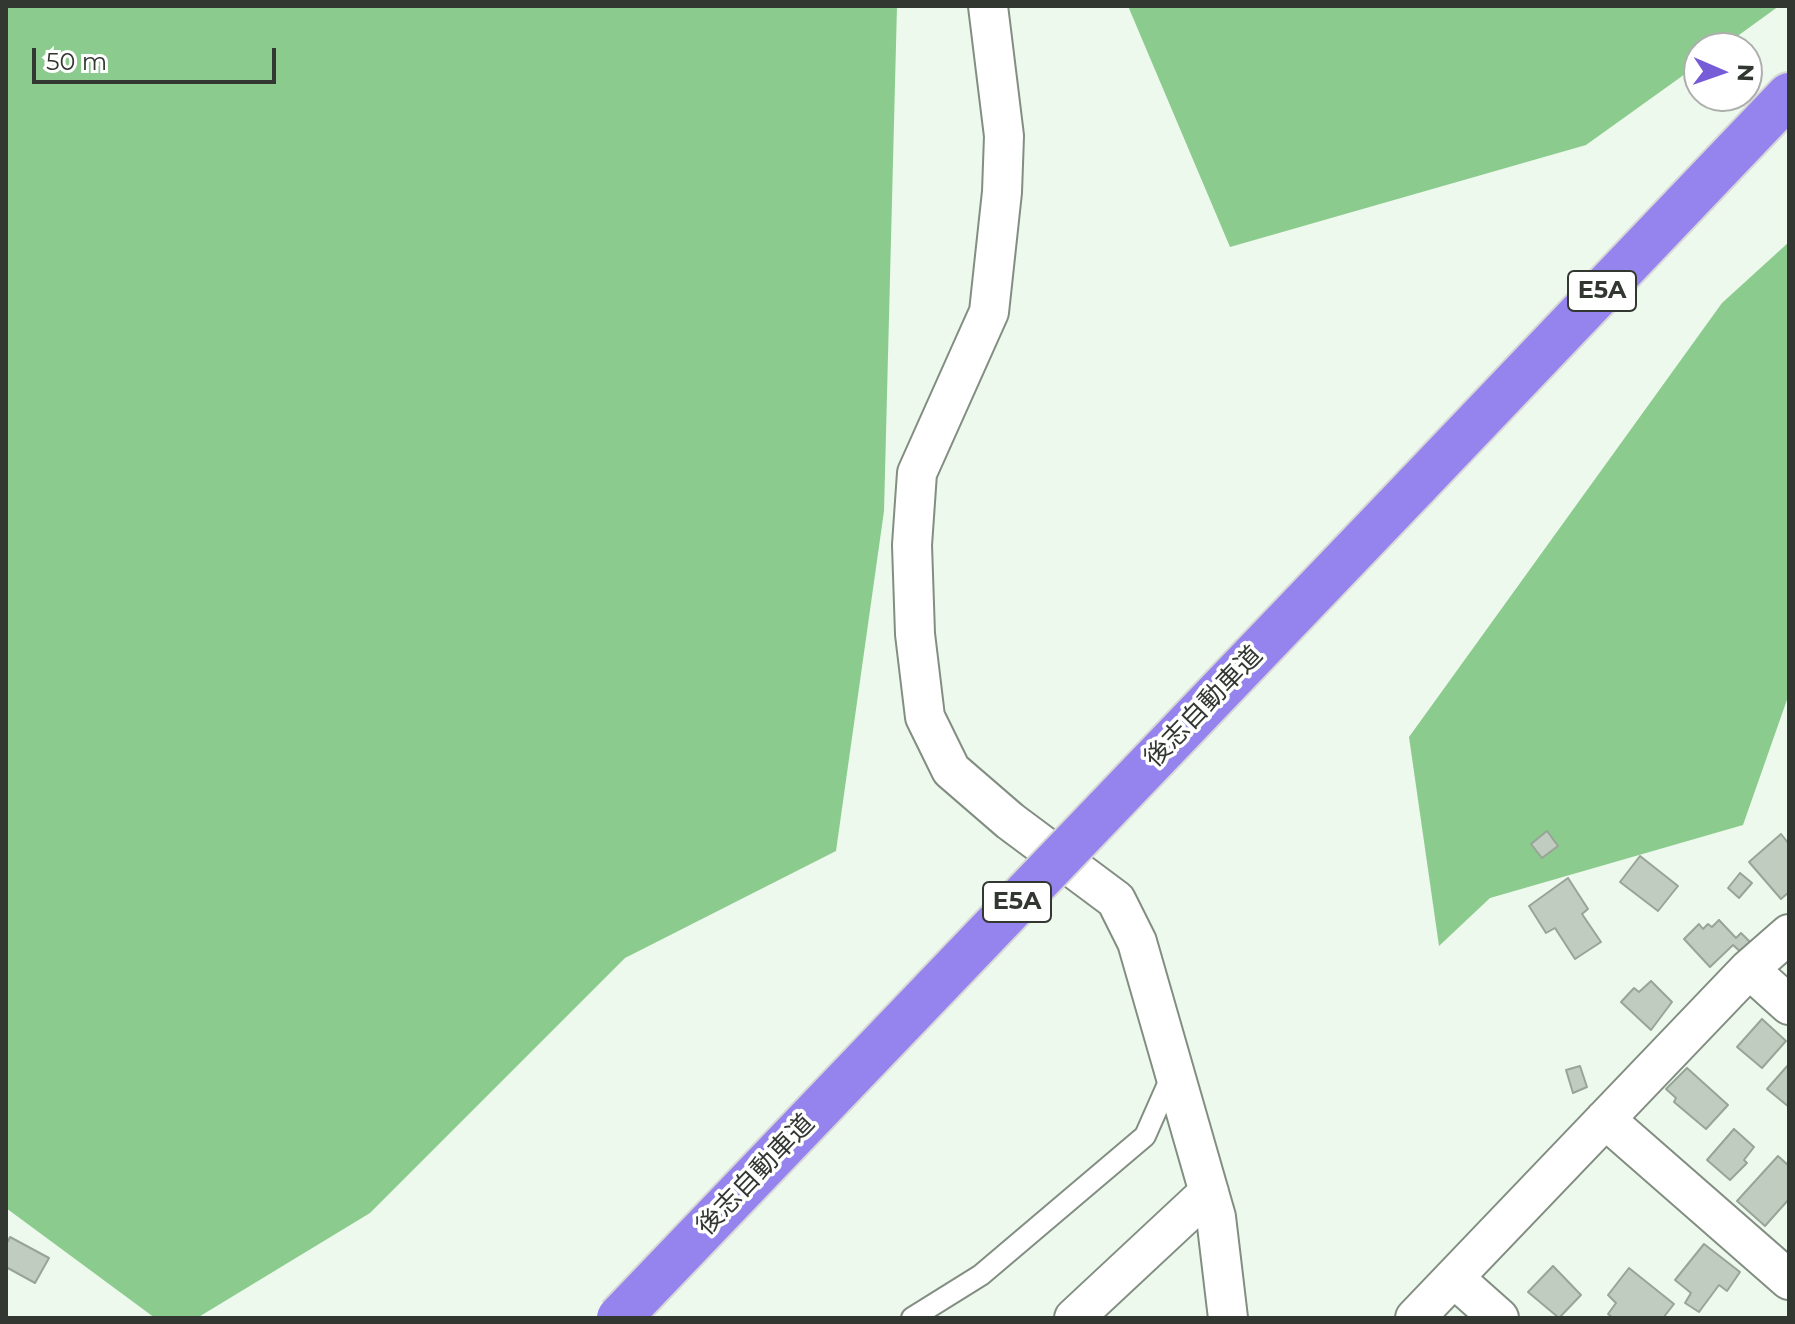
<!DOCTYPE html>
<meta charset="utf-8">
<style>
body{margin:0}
#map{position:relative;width:1795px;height:1324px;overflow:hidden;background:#edf9ec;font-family:Montserrat,sans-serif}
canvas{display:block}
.frame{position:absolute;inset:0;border:8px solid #323732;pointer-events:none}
.north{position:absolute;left:1683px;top:32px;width:80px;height:80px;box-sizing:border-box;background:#fff;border:2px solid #adafad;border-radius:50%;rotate:92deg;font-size:22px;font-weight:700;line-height:32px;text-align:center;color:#323732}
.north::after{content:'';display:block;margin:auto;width:28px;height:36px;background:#765cd6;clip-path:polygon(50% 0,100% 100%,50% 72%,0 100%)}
.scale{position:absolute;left:32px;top:48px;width:244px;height:36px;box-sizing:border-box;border:4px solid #323732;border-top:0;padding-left:10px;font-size:24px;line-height:28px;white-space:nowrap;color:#323732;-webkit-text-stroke:6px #fff;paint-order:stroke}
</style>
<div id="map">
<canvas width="1795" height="1324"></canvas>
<div class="frame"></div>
<div class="north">N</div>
<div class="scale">50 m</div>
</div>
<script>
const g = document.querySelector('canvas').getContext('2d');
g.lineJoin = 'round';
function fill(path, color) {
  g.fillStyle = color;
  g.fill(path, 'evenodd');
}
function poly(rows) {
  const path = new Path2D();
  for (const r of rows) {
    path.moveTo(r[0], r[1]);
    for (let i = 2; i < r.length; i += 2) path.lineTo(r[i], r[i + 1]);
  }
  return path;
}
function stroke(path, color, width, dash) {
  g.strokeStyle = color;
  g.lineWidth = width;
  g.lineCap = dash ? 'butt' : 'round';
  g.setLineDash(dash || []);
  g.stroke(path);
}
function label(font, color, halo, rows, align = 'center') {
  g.font = font + ' Montserrat,"Noto Sans JP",sans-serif';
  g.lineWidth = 7;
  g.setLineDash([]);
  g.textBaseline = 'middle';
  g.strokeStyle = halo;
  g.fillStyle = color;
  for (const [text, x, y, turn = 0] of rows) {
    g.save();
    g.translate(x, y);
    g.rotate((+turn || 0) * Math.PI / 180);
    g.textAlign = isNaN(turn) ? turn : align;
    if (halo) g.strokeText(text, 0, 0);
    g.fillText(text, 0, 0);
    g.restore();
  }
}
fill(poly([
 [6,6,897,6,884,511,836,851,625,958,370,1213,197,1318,155,1318,6,1208],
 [1128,6,1779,6,1721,48,1699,48,1699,64,1586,145,1230,247],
 [1789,242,1789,694,1743,825,1490,898,1439,946,1409,737,1722,303]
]), '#8ccb8e');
const building = poly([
 [1547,831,1558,846,1542,858,1531,844,1547,831],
 [1781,834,1789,844,1789,892,1781,899,1749,862,1781,834],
 [1640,856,1678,886,1658,911,1620,882,1640,856],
 [1740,873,1752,883,1739,898,1728,888,1740,873],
 [1568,878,1588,909,1582,914,1601,942,1575,959,1555,928,1546,933,1529,906,1568,878],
 [1719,920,1736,938,1741,933,1753,945,1744,955,1733,945,1710,967,1684,939,1699,924,1703,929,1708,924,1712,927,1719,920],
 [1651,981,1672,1002,1651,1030,1621,1002,1634,988,1639,992,1651,981],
 [1762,1019,1786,1041,1762,1068,1737,1047,1762,1019],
 [1789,1064,1789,1107,1767,1089,1789,1064],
 [1580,1066,1587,1087,1573,1093,1566,1070,1580,1066],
 [1687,1068,1728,1105,1706,1129,1674,1102,1676,1098,1666,1089,1687,1068],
 [1734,1129,1754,1147,1744,1160,1747,1163,1730,1180,1707,1160,1734,1129],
 [1778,1156,1789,1166,1789,1199,1765,1226,1737,1201,1778,1156],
 [10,1237,49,1258,35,1283,6,1267,6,1245,10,1237],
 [1704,1244,1740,1272,1727,1291,1719,1285,1699,1312,1685,1303,1691,1293,1675,1280,1704,1244],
 [1553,1266,1581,1295,1559,1318,1528,1292,1553,1266],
 [1629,1268,1674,1304,1663,1318,1613,1318,1608,1314,1616,1303,1608,1295,1629,1268]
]);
fill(building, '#c0ccc0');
stroke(building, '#98a498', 2);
const service = poly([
 [912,1318,981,1275,1145,1136,1172,1075]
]);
const minor = poly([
 [988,6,1004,136,1002,192,989,312,917,473,912,545,915,634,925,717,951,770,1010,821,1116,900,1137,942,1216,1217,1228,1318],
 [1749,969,1789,1005],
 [1605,1119,1789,1280],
 [1454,1278,1499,1318],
 [1074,1318,1209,1192],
 [1415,1318,1749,969,1789,934]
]);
const motorway = poly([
 [1415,487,1789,95]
]);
stroke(service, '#838e83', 24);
stroke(minor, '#838e83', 42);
stroke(motorway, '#d6d7d6', 48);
stroke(service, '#fff', 20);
stroke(minor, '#fff', 38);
stroke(motorway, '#9684ee', 44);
const motorwayBridge = poly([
 [619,1318,1415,487]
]);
stroke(motorwayBridge, '#d6d7d6', 48, []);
stroke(motorwayBridge, '#9684ee', 44);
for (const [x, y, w] of [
 [1602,291,68],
 [1017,902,68]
]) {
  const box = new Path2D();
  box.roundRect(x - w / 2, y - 20, w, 40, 6);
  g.fillStyle = '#fff';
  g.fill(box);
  stroke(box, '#323732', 2);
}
label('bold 24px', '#323732', null, [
 ["E5A",1602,291],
 ["E5A",1017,902]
]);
label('26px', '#323732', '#fff', [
 ["後志自動車道",1204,707,-46],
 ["後志自動車道",756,1175,-46]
]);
</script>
